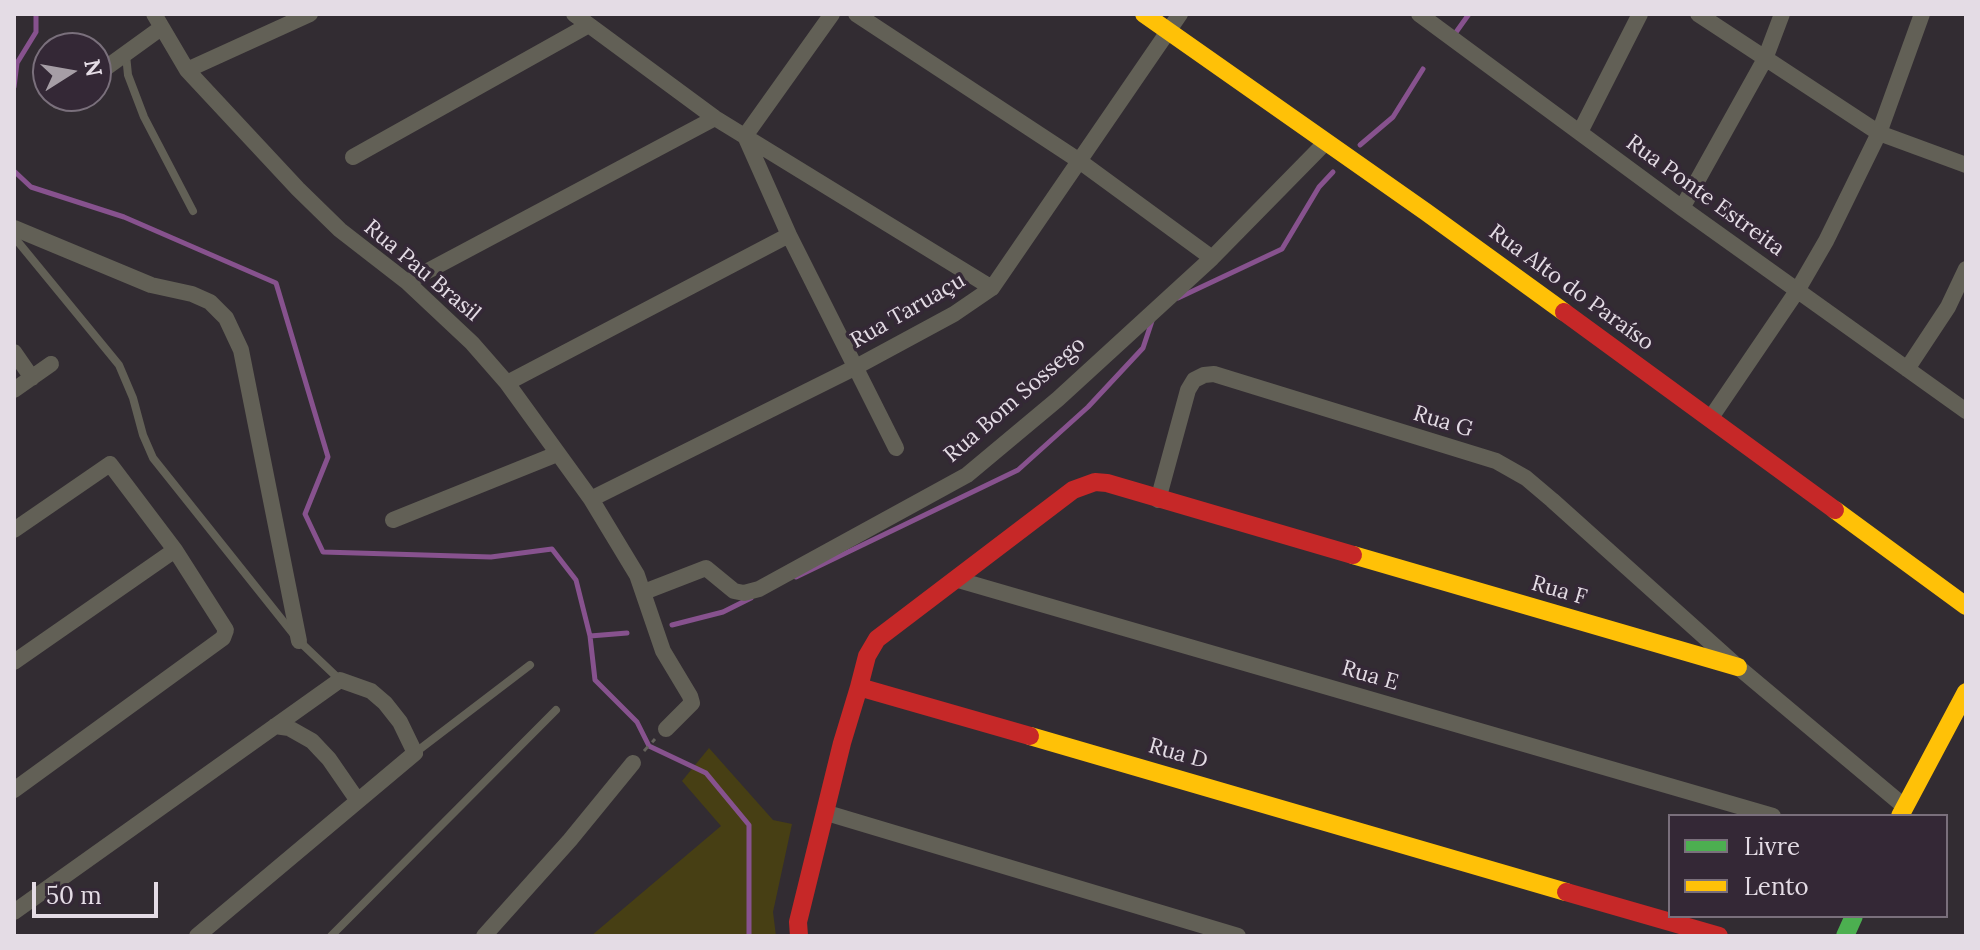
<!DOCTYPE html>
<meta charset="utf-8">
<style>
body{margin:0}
#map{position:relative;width:1980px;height:950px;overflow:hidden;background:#322c32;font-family:Lora,serif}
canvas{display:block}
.frame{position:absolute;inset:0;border:16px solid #e4dce5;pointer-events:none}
.legend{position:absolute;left:1668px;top:814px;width:280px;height:104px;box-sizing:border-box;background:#342836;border:2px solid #7a707c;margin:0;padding:10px 14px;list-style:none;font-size:24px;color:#e4dce5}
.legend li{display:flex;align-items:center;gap:16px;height:40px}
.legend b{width:40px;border:2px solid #7a707c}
.north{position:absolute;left:32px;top:32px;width:80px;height:80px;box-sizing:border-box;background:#342836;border:2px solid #7a707c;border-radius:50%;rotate:79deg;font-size:22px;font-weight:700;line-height:32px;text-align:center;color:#e4dce5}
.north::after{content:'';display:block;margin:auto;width:28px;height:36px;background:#a69ea6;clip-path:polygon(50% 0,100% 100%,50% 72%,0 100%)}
.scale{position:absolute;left:32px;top:882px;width:126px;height:36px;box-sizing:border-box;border:4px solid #e4dce5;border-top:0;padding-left:10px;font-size:24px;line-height:28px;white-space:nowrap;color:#e4dce5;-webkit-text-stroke:6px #342836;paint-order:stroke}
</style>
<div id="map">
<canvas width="1980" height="950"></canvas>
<div class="frame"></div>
<ul class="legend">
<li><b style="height:10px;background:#4caf50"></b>Livre</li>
<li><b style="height:10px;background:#ffc107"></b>Lento</li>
</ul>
<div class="north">N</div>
<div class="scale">50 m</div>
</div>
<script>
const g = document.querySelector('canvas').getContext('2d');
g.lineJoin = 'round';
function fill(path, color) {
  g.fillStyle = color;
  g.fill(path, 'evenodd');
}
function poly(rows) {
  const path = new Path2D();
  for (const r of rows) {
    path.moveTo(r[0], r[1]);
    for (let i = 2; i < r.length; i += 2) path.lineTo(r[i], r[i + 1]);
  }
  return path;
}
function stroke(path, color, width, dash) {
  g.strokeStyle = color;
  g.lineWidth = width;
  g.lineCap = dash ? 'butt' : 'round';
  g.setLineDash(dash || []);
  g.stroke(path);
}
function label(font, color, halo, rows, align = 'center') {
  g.font = font + ' Lora,serif';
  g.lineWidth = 7;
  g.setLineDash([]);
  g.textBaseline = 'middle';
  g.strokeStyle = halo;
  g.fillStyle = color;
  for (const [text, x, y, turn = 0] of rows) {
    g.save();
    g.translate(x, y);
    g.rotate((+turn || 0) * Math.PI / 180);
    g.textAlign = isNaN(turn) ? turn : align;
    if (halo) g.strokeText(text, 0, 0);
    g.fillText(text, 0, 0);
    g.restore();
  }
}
fill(poly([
 [709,748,773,820,792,824,773,912,776,936,591,936,721,826,682,781]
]), '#473f14');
stroke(poly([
 [1454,35,1469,14],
 [14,87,17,63,36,32,36,14],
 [1360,145,1393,117,1423,69],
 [14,171,31,187,124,217,276,283,328,457,305,514,323,552,491,557,552,549,576,580,590,636,595,680,637,722,649,746,706,773,749,825,749,936],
 [1178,298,1282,249,1319,187,1333,172],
 [796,577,1018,470,1088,407,1143,348,1152,321],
 [672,625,723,612,751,598],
 [590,636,627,633]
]), '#87528e', 5);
stroke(poly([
 [644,751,655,739]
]), '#64615c', 3, [6, 6]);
stroke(poly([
 [126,55,128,75,144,117,193,211],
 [14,237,119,365,133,398,143,435,153,458,299,641,340,680],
 [416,752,530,665],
 [331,936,556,710]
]), '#626056', 8);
stroke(poly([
 [154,14,187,70,298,189,340,230,407,282,472,343,507,383,591,499,637,575,663,651,690,696,692,703,666,729],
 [574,14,715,118,992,288],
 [856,14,1078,160,1212,258],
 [1419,14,1682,208,1966,411],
 [1698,14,1879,133,1966,165],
 [187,70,310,14],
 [96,75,161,28],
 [58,101,66,96],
 [1580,132,1640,14],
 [745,136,789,235,896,448],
 [745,136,832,14],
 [353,157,587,26],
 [1682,208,1765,59,1782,14],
 [14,228,151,285,192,294,210,302,226,318,241,350,299,641],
 [407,282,715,118],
 [14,352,32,378],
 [1907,369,1948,307,1966,269],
 [507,383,789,235],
 [14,390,51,364],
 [1710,419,1797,291,1826,241,1879,133,1922,14],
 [591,499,856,367,954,314,992,288,1180,14],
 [1158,500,1188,390,1194,380,1204,375,1214,374,1496,461,1526,478,1552,500,1738,667,1905,807],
 [393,520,557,454],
 [14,530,110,464,175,550,226,630,223,638,14,790],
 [955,579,1773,816],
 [644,592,706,568,734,591,744,593,759,589,967,475,1058,399,1212,258,1326,142],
 [14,662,175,550],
 [275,726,289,728,312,741,329,759,358,801],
 [827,813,1238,936],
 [14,912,340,680,371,691,385,703,400,722,415,753,197,936],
 [484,936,570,840,633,763]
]), '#626056', 16);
stroke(poly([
 [1845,936,1854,916]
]), '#4caf50', 18);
stroke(poly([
 [1144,14,1426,212,1564,312],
 [1835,510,1966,606],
 [1353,555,1738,667],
 [1030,736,1566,892],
 [1900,816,1966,692]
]), '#ffc107', 18);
stroke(poly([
 [1564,312,1835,510],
 [859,687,867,656,877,639,1073,490,1095,482,1107,483,1353,555],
 [1566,892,1719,936],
 [799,936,798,922,842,743,859,687,1030,736]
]), '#c62828', 18);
label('22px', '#e4dce5', '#342836', [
 ["Rua Ponte Estreita",1705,196,36],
 ["Rua Pau Brasil",422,271,40],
 ["Rua Alto do Paraíso",1571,288,36],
 ["Rua Taruaçu",908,311,-30],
 ["Rua Bom Sossego",1015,400,-41],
 ["Rua G",1443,422,17],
 ["Rua F",1559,591,16],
 ["Rua E",1370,676,16],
 ["Rua D",1178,754,16]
]);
</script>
